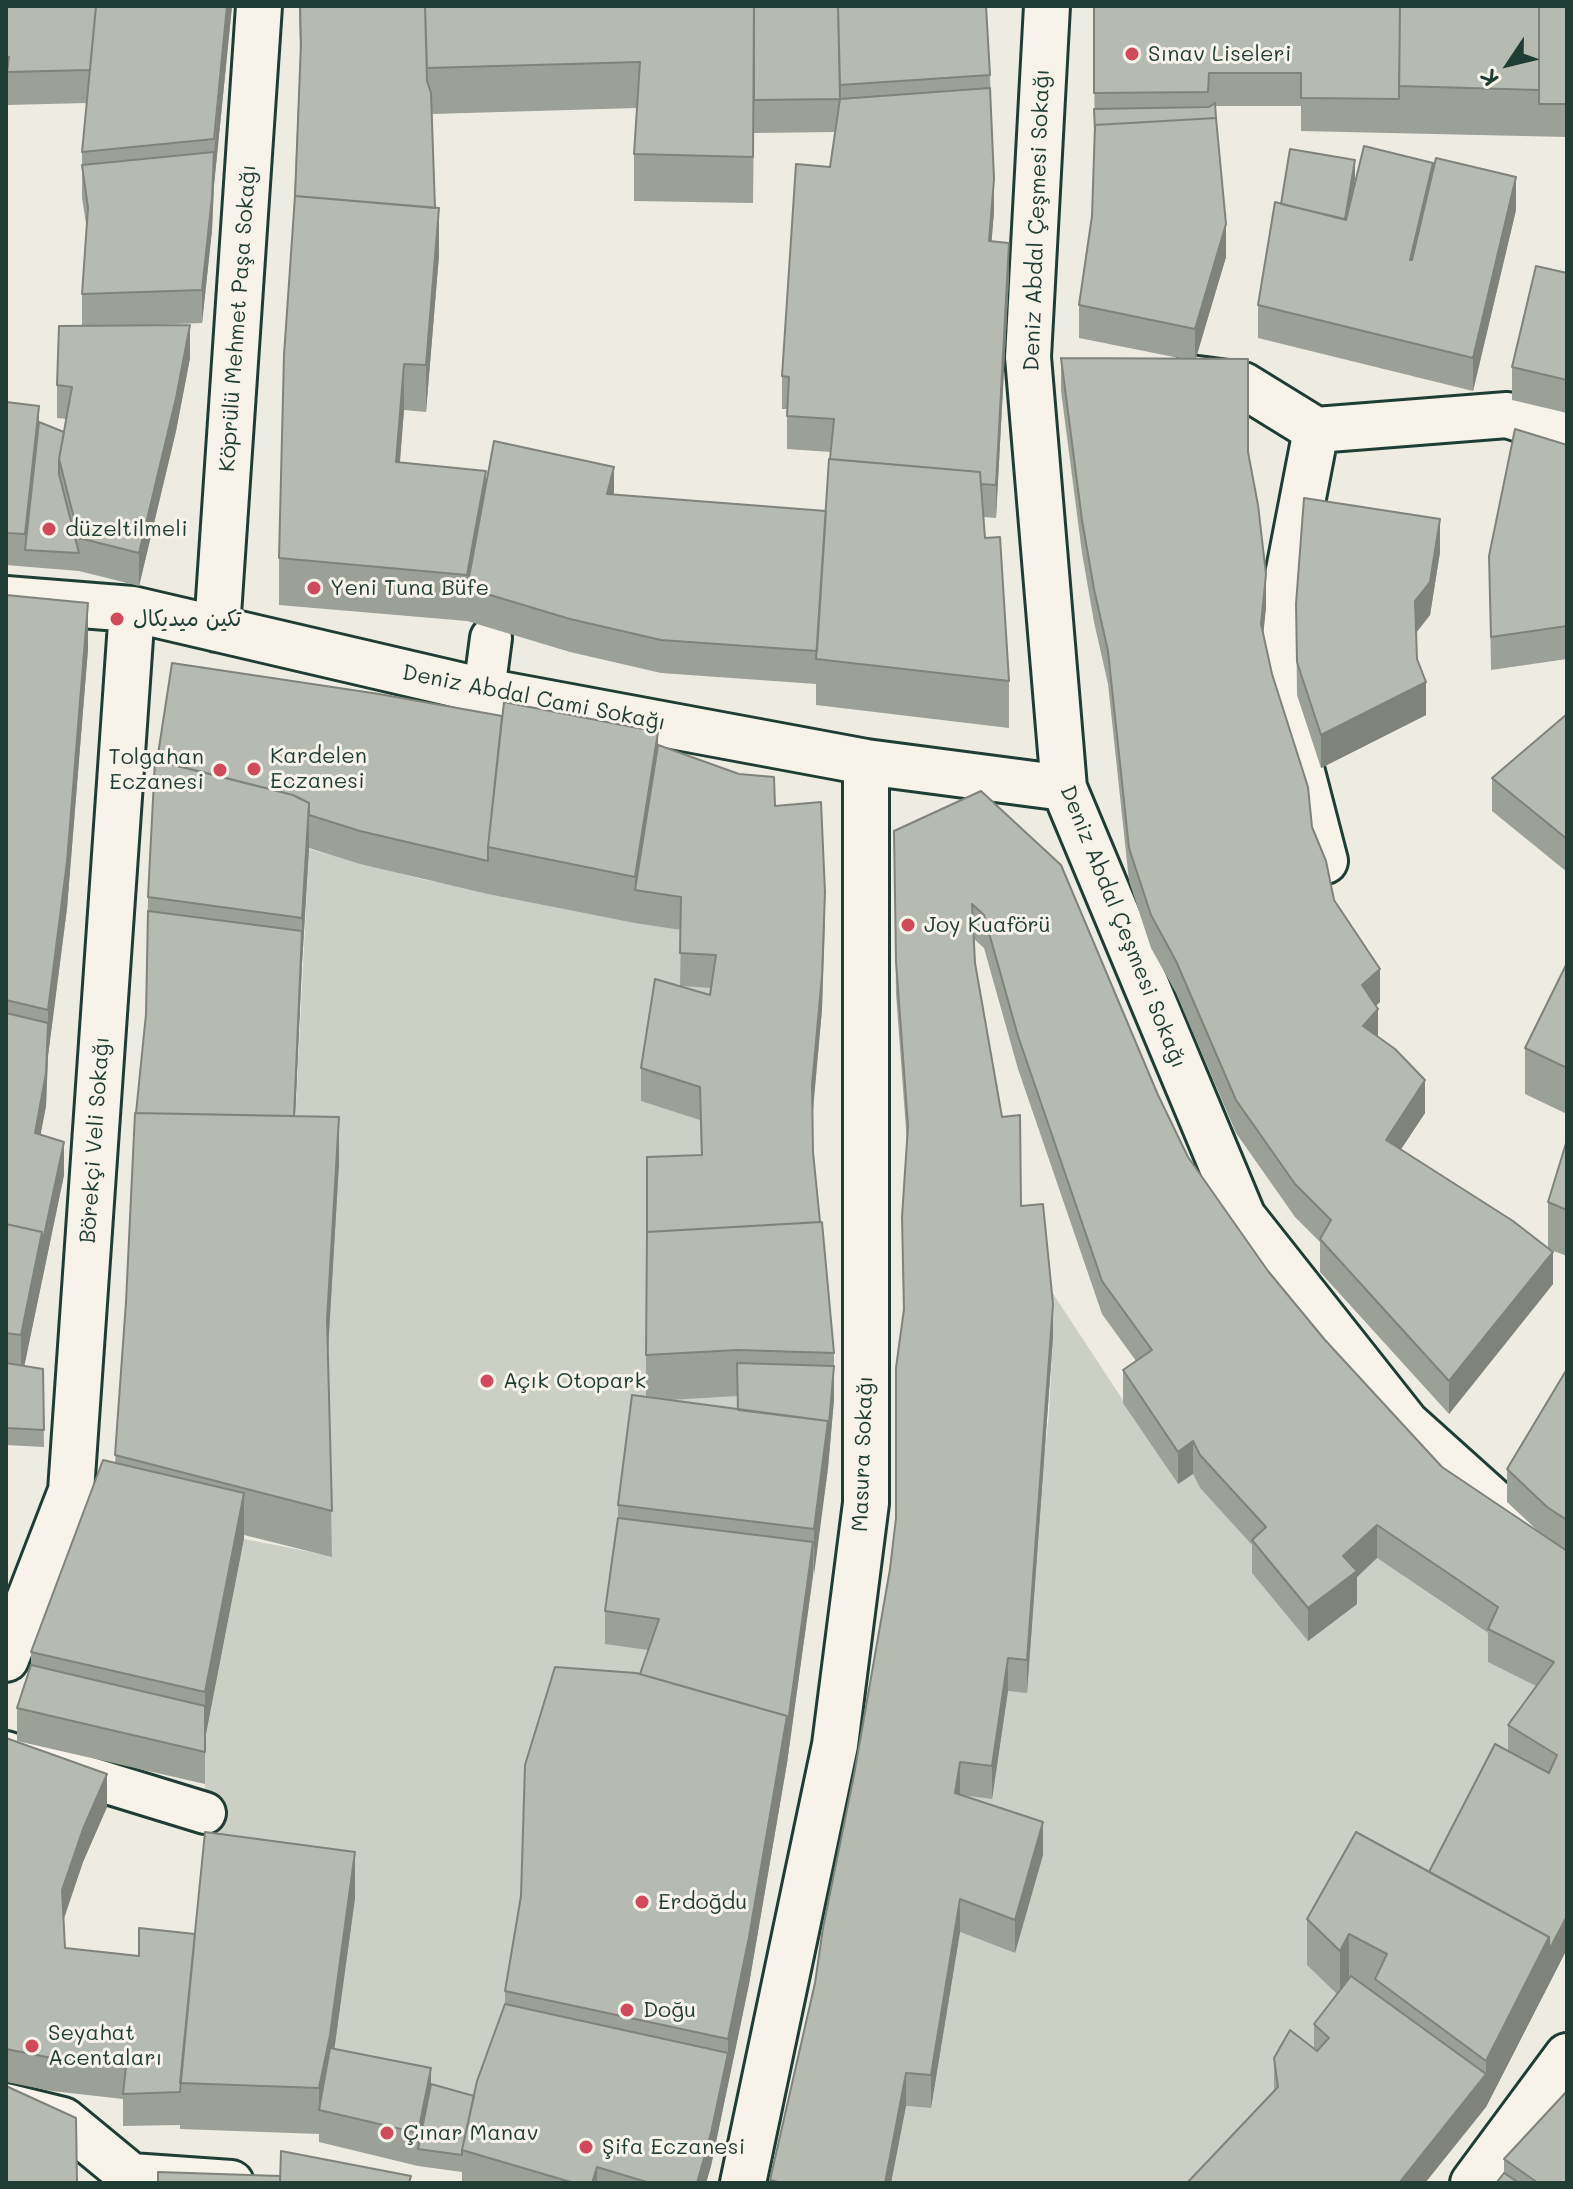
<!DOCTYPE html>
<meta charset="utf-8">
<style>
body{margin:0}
#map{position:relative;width:1573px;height:2189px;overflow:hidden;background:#eeece1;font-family:Mali,sans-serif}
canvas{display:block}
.frame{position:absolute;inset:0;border:8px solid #1f3d34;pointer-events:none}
.north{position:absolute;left:1469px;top:24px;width:80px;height:80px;-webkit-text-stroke:6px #f7f3e8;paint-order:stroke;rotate:235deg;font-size:22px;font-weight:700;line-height:32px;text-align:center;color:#1f3d34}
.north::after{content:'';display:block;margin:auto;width:28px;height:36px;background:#1f3d34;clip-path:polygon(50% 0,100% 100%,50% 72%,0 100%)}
</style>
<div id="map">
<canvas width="1573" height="2189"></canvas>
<div class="frame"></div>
<div class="north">K</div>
</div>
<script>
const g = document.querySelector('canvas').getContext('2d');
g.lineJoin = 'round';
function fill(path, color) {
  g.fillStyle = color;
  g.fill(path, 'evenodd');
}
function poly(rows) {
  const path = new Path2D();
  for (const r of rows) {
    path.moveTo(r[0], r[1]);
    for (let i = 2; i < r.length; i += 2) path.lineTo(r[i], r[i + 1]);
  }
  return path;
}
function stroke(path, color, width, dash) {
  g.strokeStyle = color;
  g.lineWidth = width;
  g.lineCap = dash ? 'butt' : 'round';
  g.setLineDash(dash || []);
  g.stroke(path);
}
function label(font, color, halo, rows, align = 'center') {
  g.font = font + ' Mali,"Playpen Sans Arabic",sans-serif';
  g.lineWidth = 6;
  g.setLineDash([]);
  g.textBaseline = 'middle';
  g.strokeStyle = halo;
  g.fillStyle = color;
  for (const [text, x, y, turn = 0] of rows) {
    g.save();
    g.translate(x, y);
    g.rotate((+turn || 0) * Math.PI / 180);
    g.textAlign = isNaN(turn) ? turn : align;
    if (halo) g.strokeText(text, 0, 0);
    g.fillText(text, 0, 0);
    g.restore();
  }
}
fill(poly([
 [309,849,421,879,681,930,716,988,700,1120,737,1396,739,1455,659,1652,521,1943,477,2114,330,2081,205,1878,205,1739,244,1539,332,1556,293,1162],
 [1050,1289,1178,1484,1193,1474,1200,1488,1266,1560,1343,1589,1377,1558,1498,1640,1554,1694,1458,1845,1340,1997,1314,2056,1274,2091,1220,2183,891,2183,906,2106,931,2108,960,1932,1015,1953,1043,1855,960,1795,1001,1737,1008,1691,1027,1692,1042,1477,1049,1414,1053,1337]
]), '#cccfc4');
const service = poly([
 [484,691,491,638],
 [6,1752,205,1813]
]);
const minor = poly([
 [1047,6,1028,357,1064,788,1243,1217,1406,1423,1554,1556,1567,1563],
 [1190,378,1243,385,1316,430,1507,415,1567,434],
 [1316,430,1280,617,1289,722,1325,861],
 [6,599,132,609,484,691,866,762,1064,788],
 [217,629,259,6],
 [6,1659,71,1491,132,609],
 [6,2106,63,2120,131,2176,231,2183],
 [743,2183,835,1745,866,1503,866,762],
 [1473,2183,1567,2056]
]);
stroke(service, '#1f3d34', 46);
stroke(minor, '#1f3d34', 50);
stroke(service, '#f7f3e8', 40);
stroke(minor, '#f7f3e8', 44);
fill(poly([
 [6,6,232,6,214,185,212,230,202,323,127,326,190,358,176,431,139,586,79,571,6,565,6,402,39,422,64,432,66,419,57,418,57,385,82,326,82,294,87,230,82,198,82,152,87,103,7,105],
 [299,6,986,6,990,75,994,212,991,242,1009,276,996,518,983,517,985,538,1009,681,1009,728,816,705,816,684,661,673,570,652,467,621,279,605,279,558,300,57],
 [637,108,634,154,634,201,753,203,754,119,754,133,836,132,830,167,782,376,782,409,787,409,787,449,831,452,826,511,614,495,486,483,400,462,404,410,426,412,439,255,435,208,432,114],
 [1093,6,1567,6,1567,137,1301,131,1301,106,1215,106,1226,257,1196,358,1248,453,1266,607,1263,634,1272,674,1312,827,1334,900,1380,1002,1376,1006,1378,1037,1425,1113,1401,1149,1548,1248,1548,1202,1567,1140,1567,1256,1551,1250,1553,1284,1449,1414,1320,1272,1320,1242,1295,1217,1236,1133,1176,993,1151,948,1129,881,1108,684,1094,622,1082,553,1061,391,1061,358,1179,358,1079,338,1079,305,1092,216,1095,139],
 [1433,173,1516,210,1473,391,1258,338,1258,305,1281,204,1355,178,1352,196],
 [1567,273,1567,413,1512,400,1512,367],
 [1567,445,1567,659,1491,670,1489,556],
 [1440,552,1430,615,1416,633,1417,659,1426,715,1321,768,1297,695,1296,604],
 [6,595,88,649,67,908,48,1056,46,1106,40,1134,64,1175,24,1366,43,1369,44,1447,6,1445],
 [1567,714,1567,872,1492,811,1492,778],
 [658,745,775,806,825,925,822,1009,813,1112,813,1152,834,1353,834,1399,828,1468,787,1763,749,1984,711,2166,706,2183,462,2183,462,2172,418,2166,319,2142,319,2133,319,2134,180,2129,180,2125,123,2126,123,2099,52,2091,6,2082,6,1738,107,1807,83,1862,64,1919,65,1948,139,1956,195,1934,355,1898,334,2049,431,2084,474,2096,505,2004,505,1991,640,1674,648,1650,605,1644,605,1611,618,1518,618,1505,646,1397,646,1355,701,1155,700,1120,641,1101,641,1068,710,995,711,988,680,986,681,930,635,923,488,894,360,864,309,848,302,964,295,1116,339,1163,328,1352,332,1557,244,1535,205,1739,205,1784,17,1741,17,1708,31,1665,31,1652,115,1463,126,1302,136,1113,146,1014,148,897,155,760],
 [737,1396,737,1409,669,1400],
 [981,791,1158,1095,1188,1157,1268,1271,1325,1340,1442,1467,1538,1531,1507,1502,1507,1469,1567,1369,1567,1949,1486,2107,1425,2183,1187,2183,1274,2090,1274,2058,1314,2049,1314,2024,1337,1994,1307,1965,1307,1919,1429,1872,1508,1751,1508,1725,1536,1686,1488,1662,1488,1633,1377,1558,1357,1577,1357,1604,1308,1641,1252,1573,1252,1545,1200,1488,1193,1474,1178,1484,1123,1403,1123,1370,1136,1361,1102,1314,1018,1069,984,948,974,939,975,963,1002,1117,1021,1206,1053,1337,1027,1693,1008,1691,992,1799,961,1795,1043,1855,1015,1953,960,1932,931,2108,906,2106,891,2183,770,2183,815,1983,854,1775,890,1569,896,1518,903,1313,902,1217,907,1143,896,994,894,831],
 [1567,963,1567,1114,1525,1094,1525,1048],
 [1504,2159,1567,2183,1496,2183,1504,2173]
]), '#9ca197');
fill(poly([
 [227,6,232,6,214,185,212,230,202,323,202,290],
 [1355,160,1355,178,1345,237,1345,220],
 [1433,163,1433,196,1410,293,1410,260],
 [1516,177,1516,210,1473,391,1473,358],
 [994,179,994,212,989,274,989,241],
 [439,208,439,255,426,412,426,365],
 [1226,224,1226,257,1195,361,1195,329],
 [1009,243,1009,276,996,518,996,485],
 [190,325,190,358,176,431,139,586,139,553],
 [404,364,404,410,396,508,396,462],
 [39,406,39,439,25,550,25,534],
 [614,467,614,500,607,494],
 [486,471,486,518,467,588,467,575],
 [1440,519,1440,552,1430,615,1415,634,1415,601],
 [1266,574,1266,607,1261,657,1261,624],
 [88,603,88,649,67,908,48,1056,46,1106,35,1165,35,1133,48,1023,48,1010],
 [1426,682,1426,715,1321,768,1321,735],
 [658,732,658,778,635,890,635,877],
 [309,803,309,849,302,964,302,918],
 [825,892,822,1009,812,1118,812,1085],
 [302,931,302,964,293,1162,293,1129],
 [1380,969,1380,1002,1362,1018,1362,985],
 [1378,1009,1378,1042,1363,1026],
 [1425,1080,1425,1113,1386,1172,1386,1140],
 [339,1117,339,1163,327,1366,327,1320],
 [64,1142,64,1175,21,1382,21,1335,42,1232],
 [1553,1252,1553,1284,1449,1414,1449,1381],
 [1053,1304,1053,1337,1027,1693,1027,1660],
 [834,1366,834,1399,828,1468,814,1575,814,1529],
 [1193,1441,1193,1474,1178,1484,1178,1452],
 [244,1493,244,1539,205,1739,205,1784,205,1692],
 [1377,1525,1377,1558,1357,1577,1357,1604,1308,1641,1308,1608,1343,1556],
 [813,1542,813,1575,787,1763,749,1984,711,2166,706,2183,697,2183,728,2053,728,2039],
 [1008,1658,1008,1691,992,1799,992,1766],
 [960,1762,960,1795,955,1793],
 [107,1774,107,1807,83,1862,62,1923,62,1890,83,1829],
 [1043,1822,1043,1855,1015,1953,1015,1920],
 [355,1852,355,1898,330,2081,319,2110,319,2134,319,2088],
 [960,1899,960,1932,931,2108,931,2075],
 [1567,1916,1567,1949,1486,2107,1425,2183,1399,2183,1486,2074,1486,2061,1549,1937],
 [1349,1934,1349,1980,1340,1997,1340,1951],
 [431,2068,431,2101,418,2149,418,2133],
 [906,2073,906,2106,891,2183,885,2183],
 [597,2167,597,2183,592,2183]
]), '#7f837b');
const building = poly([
 [6,6,96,6,90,70,7,72,9,57,6,57,6,6],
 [96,6,227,6,214,139,82,152,96,6],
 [300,6,425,6,427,81,431,93,435,208,295,196,301,44,300,6],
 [425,6,754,6,753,157,634,154,640,62,427,68,425,6],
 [754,6,838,6,840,99,990,88,994,179,989,241,1009,243,996,485,981,484,980,472,830,459,834,419,787,416,789,377,782,376,796,164,830,167,840,99,754,100,754,6],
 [838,6,986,6,990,75,840,85,838,6],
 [1094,6,1400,6,1399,99,1301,98,1301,73,1209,73,1208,92,1094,93,1094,6],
 [1400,6,1539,6,1539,90,1399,86,1400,6],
 [1539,6,1567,6,1567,104,1539,104,1539,6],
 [1215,103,1216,118,1095,125,1095,131,1094,109,1209,107,1215,103],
 [1216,118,1226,224,1195,329,1079,305,1092,216,1095,125,1216,118],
 [1364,146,1433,163,1410,260,1412,260,1436,158,1516,177,1473,358,1258,305,1275,202,1346,220,1364,146],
 [1290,149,1355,160,1345,219,1281,204,1290,149],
 [214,152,212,197,202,290,82,294,88,208,82,165,214,152],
 [295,196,439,208,426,365,404,364,396,462,486,471,467,575,279,558,284,355,295,196],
 [1536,266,1567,273,1567,380,1512,367,1536,266],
 [190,325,176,398,139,553,79,538,59,459,72,387,57,385,59,326,190,325],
 [1061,358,1248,359,1248,452,1258,505,1266,574,1261,624,1272,674,1308,787,1312,827,1326,861,1334,900,1380,969,1362,985,1378,1009,1363,1026,1395,1049,1425,1080,1386,1140,1513,1221,1553,1252,1449,1381,1320,1239,1331,1220,1295,1184,1236,1100,1176,961,1151,915,1129,848,1108,651,1094,589,1082,520,1061,358],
 [6,402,39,406,25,534,6,533,6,402],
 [39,422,64,432,59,459,59,474,79,553,25,550,39,422],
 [1515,429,1567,445,1567,626,1491,637,1489,556,1515,429],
 [494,441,614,467,607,494,826,511,817,651,661,640,570,619,467,588,494,441],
 [829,459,980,472,985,538,1000,537,1009,681,816,659,829,459],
 [1304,498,1440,519,1430,582,1415,601,1417,659,1426,682,1321,735,1297,662,1296,604,1304,498],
 [6,595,88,603,67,862,48,1010,6,1000,6,595],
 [172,663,379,694,502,716,488,847,488,861,360,831,309,815,309,803,293,795,157,761,172,663],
 [504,702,658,732,635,877,488,847,504,702],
 [1567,714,1567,839,1492,778,1567,714],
 [658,745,739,774,774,777,775,806,821,802,825,892,822,976,812,1085,813,1152,820,1222,647,1232,647,1236,647,1157,702,1155,700,1087,641,1068,655,979,710,995,716,955,680,953,681,897,635,890,658,745],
 [155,760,293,795,309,803,302,918,148,897,155,760],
 [981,791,1061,865,1158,1095,1188,1157,1268,1271,1325,1340,1442,1467,1567,1551,1567,1916,1549,1950,1549,1937,1429,1872,1495,1744,1549,1773,1557,1755,1508,1725,1554,1662,1488,1629,1498,1607,1377,1525,1343,1556,1357,1571,1308,1608,1252,1540,1266,1527,1200,1455,1193,1441,1178,1452,1123,1370,1152,1350,1102,1281,1018,1036,984,915,972,904,975,963,1002,1117,1020,1115,1021,1206,1043,1204,1053,1304,1027,1660,1008,1658,992,1766,960,1762,955,1793,1043,1822,1015,1920,960,1899,931,2075,906,2073,885,2183,782,2183,770,2180,815,1983,823,1928,854,1775,890,1569,896,1518,896,1368,904,1309,902,1217,908,1126,896,961,894,831,981,791],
 [148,911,302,931,294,1116,136,1113,146,1014,148,911],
 [1567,963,1567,1068,1525,1048,1567,963],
 [6,1013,48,1023,46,1073,35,1133,64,1142,42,1245,42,1232,6,1224,6,1013],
 [135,1113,339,1117,327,1320,332,1511,115,1455,126,1302,135,1113],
 [1567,1140,1567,1210,1548,1202,1567,1140],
 [822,1222,834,1353,737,1350,646,1355,647,1232,822,1222],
 [6,1224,42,1232,21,1335,6,1333,6,1224],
 [6,1363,43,1369,44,1430,6,1428,6,1363],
 [737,1363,834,1366,828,1435,828,1421,738,1410,737,1363],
 [1567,1369,1567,1520,1547,1507,1507,1469,1567,1369],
 [632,1395,828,1421,814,1529,618,1505,632,1395],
 [103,1460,244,1493,205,1692,31,1652,103,1460],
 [618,1518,813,1542,787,1730,787,1716,640,1674,659,1619,605,1611,618,1518],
 [31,1665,205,1706,205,1752,17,1708,31,1665],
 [555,1667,636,1673,787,1716,749,1937,728,2039,505,1991,521,1896,525,1765,555,1667],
 [6,1738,107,1774,83,1829,62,1890,65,1948,139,1956,139,1928,195,1934,180,2092,123,2094,126,2067,52,2058,6,2049,6,1738],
 [205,1832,355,1852,330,2035,319,2088,180,2083,205,1832],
 [1356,1832,1549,1937,1486,2061,1375,1979,1387,1954,1349,1934,1340,1951,1307,1919,1356,1832],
 [1351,1976,1486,2074,1399,2183,1187,2183,1278,2087,1274,2058,1290,2030,1317,2051,1329,2038,1314,2024,1351,1976],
 [505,2004,728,2053,711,2133,697,2183,650,2183,597,2167,592,2183,574,2183,462,2150,477,2081,505,2004],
 [330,2048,431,2068,418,2133,319,2110,330,2048],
 [431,2084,474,2096,462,2150,462,2155,418,2149,431,2084],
 [6,2086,76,2118,77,2183,6,2183,6,2086],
 [1567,2091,1567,2183,1538,2183,1504,2159,1567,2091],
 [281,2151,411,2176,409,2183,280,2183,281,2151],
 [158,2172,280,2176,280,2183,158,2183,158,2172],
 [1504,2173,1519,2183,1496,2183,1504,2173]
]);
fill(building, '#b5bbb0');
stroke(building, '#7f837b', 2);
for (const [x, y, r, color] of [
 [1132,54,8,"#d1495b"],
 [49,529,8,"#d1495b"],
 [314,588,8,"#d1495b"],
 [117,619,8,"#d1495b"],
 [254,769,8,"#d1495b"],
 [220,770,8,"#d1495b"],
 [908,925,8,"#d1495b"],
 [487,1381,8,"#d1495b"],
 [642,1902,8,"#d1495b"],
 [627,2010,8,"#d1495b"],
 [32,2046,8,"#d1495b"],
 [387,2133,8,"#d1495b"],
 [586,2147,8,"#d1495b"]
]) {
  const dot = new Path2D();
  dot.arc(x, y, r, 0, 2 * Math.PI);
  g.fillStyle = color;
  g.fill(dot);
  stroke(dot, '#f7f3e8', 3);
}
label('22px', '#1f3d34', '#f7f3e8', [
 ["Sınav Liseleri",1148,54],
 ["düzeltilmeli",65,529],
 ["Yeni Tuna Büfe",330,588],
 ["تكين ميديكال",133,619],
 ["Kardelen",270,756],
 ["Eczanesi",270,781],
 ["Tolgahan",204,757,"right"],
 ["Eczanesi",204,782,"right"],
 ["Joy Kuaförü",924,925],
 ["Açık Otopark",503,1381],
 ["Erdoğdu",658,1902],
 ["Doğu",643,2010],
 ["Seyahat",48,2033],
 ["Acentaları",48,2058],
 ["Çınar Manav",403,2133],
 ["Şifa Eczanesi",602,2147]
], 'left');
label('22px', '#1f3d34', '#f7f3e8', [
 ["Deniz Abdal Çeşmesi Sokağı",1037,220,-88],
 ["Köprülü Mehmet Paşa Sokağı",238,318,-86],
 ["Deniz Abdal Cami Sokağı",534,698,11],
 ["Deniz Abdal Çeşmesi Sokağı",1123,927,68],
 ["Börekçi Veli Sokağı",95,1140,-86],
 ["Masura Sokağı",863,1454,-88]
]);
</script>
